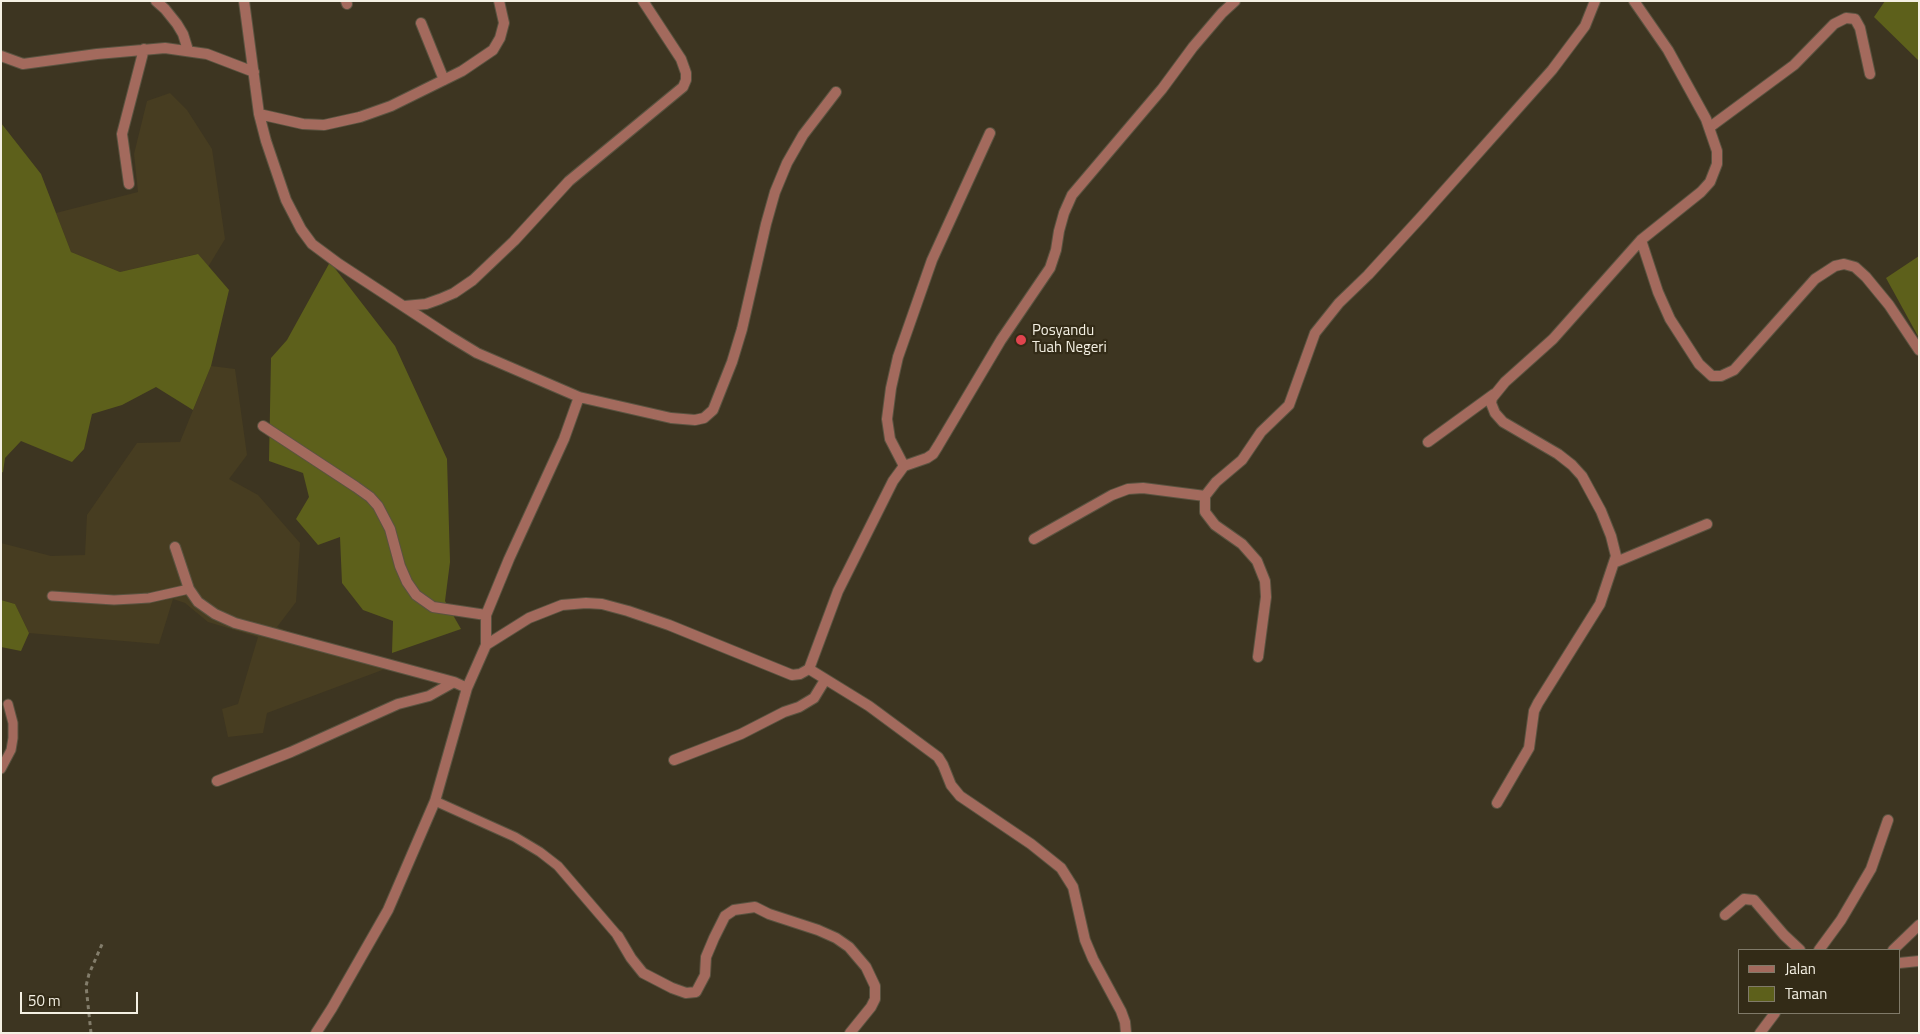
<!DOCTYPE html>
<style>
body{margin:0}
#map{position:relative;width:1920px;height:1034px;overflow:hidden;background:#3d3521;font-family:"Titillium Web",sans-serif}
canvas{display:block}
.frame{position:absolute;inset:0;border:2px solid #f4f0e3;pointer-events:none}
.legend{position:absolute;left:1738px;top:949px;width:162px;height:65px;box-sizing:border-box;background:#332b17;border:1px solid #807a69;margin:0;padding:6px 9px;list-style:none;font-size:15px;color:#f4f0e3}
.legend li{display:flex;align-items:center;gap:10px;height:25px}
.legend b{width:25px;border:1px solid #807a69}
.scale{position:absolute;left:20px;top:992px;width:118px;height:22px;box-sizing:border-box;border:2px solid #f4f0e3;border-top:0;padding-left:6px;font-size:15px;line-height:18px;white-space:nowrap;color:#f4f0e3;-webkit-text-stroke:4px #332b17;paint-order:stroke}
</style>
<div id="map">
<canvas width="1920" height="1034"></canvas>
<div class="frame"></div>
<ul class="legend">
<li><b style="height:6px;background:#a36a5d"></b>Jalan</li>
<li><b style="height:14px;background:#5d601b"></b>Taman</li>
</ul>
<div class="scale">50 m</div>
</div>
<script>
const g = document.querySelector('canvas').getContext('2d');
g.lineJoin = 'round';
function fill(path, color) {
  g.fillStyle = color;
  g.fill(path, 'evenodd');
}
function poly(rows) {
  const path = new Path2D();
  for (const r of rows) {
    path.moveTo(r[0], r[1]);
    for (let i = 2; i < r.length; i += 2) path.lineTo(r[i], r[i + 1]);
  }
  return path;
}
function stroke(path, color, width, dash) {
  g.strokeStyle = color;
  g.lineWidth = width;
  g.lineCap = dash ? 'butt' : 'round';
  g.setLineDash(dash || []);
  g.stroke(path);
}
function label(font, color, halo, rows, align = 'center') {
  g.font = font + ' "Titillium Web",sans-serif';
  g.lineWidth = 4.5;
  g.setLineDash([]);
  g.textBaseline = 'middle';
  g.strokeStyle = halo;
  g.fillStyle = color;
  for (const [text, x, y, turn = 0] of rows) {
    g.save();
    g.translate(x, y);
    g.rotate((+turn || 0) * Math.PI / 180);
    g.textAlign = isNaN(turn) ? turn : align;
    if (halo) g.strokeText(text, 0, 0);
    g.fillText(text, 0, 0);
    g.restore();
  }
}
fill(poly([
 [170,93,187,110,212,149,225,239,208,267,197,254,120,272,71,252,56,213,138,192,134,154,147,101],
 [211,366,235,369,247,455,229,479,258,495,300,543,296,602,277,627,385,669,267,713,263,733,228,737,222,709,238,704,258,637,208,622,185,603,173,599,159,644,29,633,15,604,1,600,1,543,51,556,85,555,87,515,137,443,180,442]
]), '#473d21');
fill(poly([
 [1885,1,1919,1,1919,61,1874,17],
 [1,123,41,174,71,252,120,272,198,254,229,290,211,366,193,410,156,387,122,405,92,414,84,449,72,462,21,441,5,458,3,472,1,473],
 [1919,256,1919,338,1886,278],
 [330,262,395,346,447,459,450,562,445,601,461,629,392,653,393,621,363,610,342,583,340,537,318,545,296,519,309,497,303,473,269,461,271,358,287,340],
 [1,600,15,604,29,633,21,651,1,647]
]), '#5d601b');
const service = poly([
 [52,596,114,600,133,599,149,598,189,589],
 [1,769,11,750,13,738,13,723,8,704],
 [435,801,515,837,540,852,558,866,618,936]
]);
const minor = poly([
 [156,1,165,9,177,24,183,34,188,50],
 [244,1,259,114,266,141,286,200,301,229,312,244,339,264,449,336,477,353,579,397,671,418,695,420,704,418,713,410,732,362,742,329,766,224,775,192,787,163,803,135,836,92],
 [346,1,347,4],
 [421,23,444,80],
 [1,56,23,64,97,54,165,48,207,54,254,72],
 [259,114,303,124,324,125,360,117,391,106,462,71,493,50,500,38,504,23,499,1],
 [1710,127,1794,65,1834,24,1846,18,1855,19,1860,28,1870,74],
 [129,184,122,134,144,49],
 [1641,240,1658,292,1670,319,1699,364,1712,376,1721,376,1734,370,1815,279,1835,266,1844,264,1855,267,1866,277,1889,305,1919,350],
 [405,306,426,304,440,299,454,293,473,280,514,241,569,181,683,87,686,80,686,73,681,59,643,1],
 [263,426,356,487,370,497,378,506,390,529,400,566,407,582,416,595,433,607,486,615],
 [1428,442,1494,394],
 [904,466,890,439,887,419,891,388,898,357,932,260,990,133],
 [1034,539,1112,495,1128,489,1143,488,1205,496],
 [175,547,189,589,198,602,215,614,235,623,454,682,467,688],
 [1616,562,1707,524],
 [486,645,529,618,562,605,586,603,602,604,628,611,669,625,792,675,800,674,809,669,838,591,893,481,904,466,927,458,933,454,938,446,1001,340,1050,268,1056,250,1059,231,1064,213,1072,195,1162,89,1193,47,1222,13,1235,1],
 [1258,657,1266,597,1265,581,1257,561,1242,544,1215,525,1205,512,1205,496,1216,482,1242,460,1261,432,1289,405,1315,333,1339,303,1368,275,1422,216,1552,70,1585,26,1595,1],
 [809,669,869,706,938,757,943,765,951,785,960,796,1031,844,1061,868,1073,887,1085,940,1093,959,1121,1011,1125,1022,1126,1033],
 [674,760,741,734,784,712,799,707,814,698,825,680],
 [217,781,291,752,398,704,429,696,454,682],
 [1497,803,1529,748,1534,711,1538,703,1600,604,1616,556,1611,536,1601,511,1582,476,1572,465,1558,454,1503,422,1495,413,1491,403,1492,398,1505,382,1553,339,1641,240,1701,192,1710,182,1717,164,1717,151,1706,119,1668,50,1634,1],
 [1725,915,1744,899,1754,900,1784,935,1800,950],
 [618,936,631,958,643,973,672,988,686,993,696,992,705,975,706,957,714,938,725,916,734,910,755,907,769,914,818,930,836,938,849,947,866,967,875,986,875,999,871,1007,850,1033],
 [1819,950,1841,920,1871,869,1888,820],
 [1893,950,1919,925],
 [1899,963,1919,961],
 [316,1033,332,1008,388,910,435,801,467,688,486,645,486,615,509,559,564,439,579,397],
 [1760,1033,1775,1013]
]);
stroke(service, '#5a5340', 11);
stroke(minor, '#5a5340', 12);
stroke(poly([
 [91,1033,86,986,89,974,103,942]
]), '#837d6b', 3, [4, 4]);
stroke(service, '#a36a5d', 9);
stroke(minor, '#a36a5d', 10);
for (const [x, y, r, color] of [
 [1021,340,6,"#e0444e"]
]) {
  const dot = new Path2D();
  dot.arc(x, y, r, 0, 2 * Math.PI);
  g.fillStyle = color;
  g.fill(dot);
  stroke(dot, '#332b17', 2);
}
label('15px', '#f4f0e3', '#332b17', [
 ["Posyandu",1032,331],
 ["Tuah Negeri",1032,348]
], 'left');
</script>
